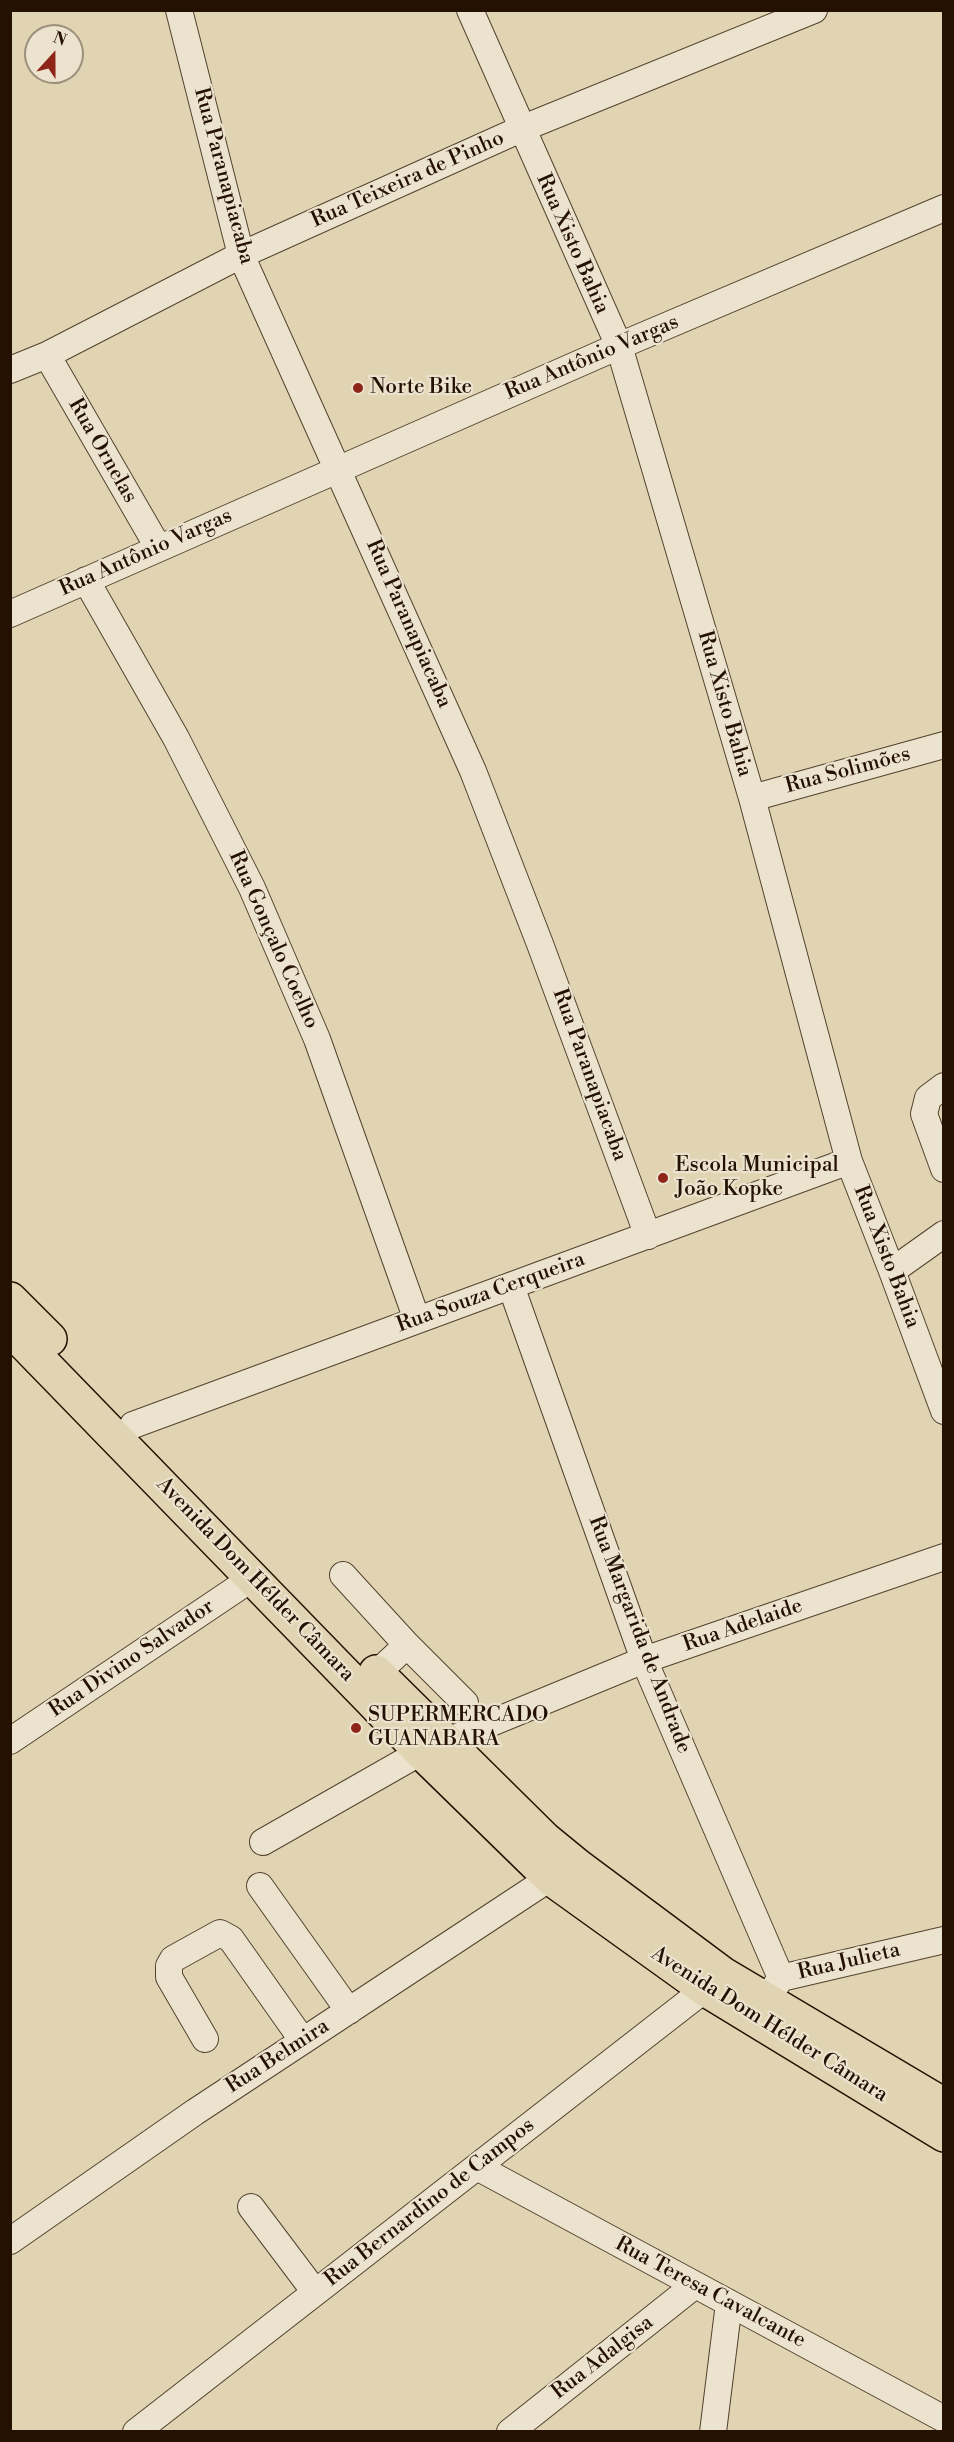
<!DOCTYPE html>
<meta charset="utf-8">
<style>
body{margin:0}
#map{position:relative;width:954px;height:2442px;overflow:hidden;background:#e1d4b3;font-family:"Libre Bodoni",serif}
canvas{display:block}
.frame{position:absolute;inset:0;border:12px solid #241102;pointer-events:none}
.north{position:absolute;left:24px;top:24px;width:60px;height:60px;box-sizing:border-box;background:#ece3ce;border:2px solid #9c8f7c;border-radius:50%;rotate:21deg;font-size:16px;font-weight:700;line-height:24px;text-align:center;color:#241102}
.north::after{content:'';display:block;margin:auto;width:21px;height:27px;background:#8f2418;clip-path:polygon(50% 0,100% 100%,50% 72%,0 100%)}
</style>
<div id="map">
<canvas width="954" height="2442"></canvas>
<div class="frame"></div>
<div class="north">N</div>
</div>
<script>
const g = document.querySelector('canvas').getContext('2d');
g.lineJoin = 'round';
function poly(rows) {
  const path = new Path2D();
  for (const r of rows) {
    path.moveTo(r[0], r[1]);
    for (let i = 2; i < r.length; i += 2) path.lineTo(r[i], r[i + 1]);
  }
  return path;
}
function stroke(path, color, width, dash) {
  g.strokeStyle = color;
  g.lineWidth = width;
  g.lineCap = dash ? 'butt' : 'round';
  g.setLineDash(dash || []);
  g.stroke(path);
}
function label(font, color, halo, rows, align = 'center') {
  g.font = font + ' "Libre Bodoni",serif';
  g.lineWidth = 4.5;
  g.setLineDash([]);
  g.textBaseline = 'middle';
  g.strokeStyle = halo;
  g.fillStyle = color;
  for (const [text, x, y, turn = 0] of rows) {
    g.save();
    g.translate(x, y);
    g.rotate((+turn || 0) * Math.PI / 180);
    g.textAlign = isNaN(turn) ? turn : align;
    if (halo) g.strokeText(text, 0, 0);
    g.fillText(text, 0, 0);
    g.restore();
  }
}
const minor = poly([
 [179,10,241,255,473,771,540,944,648,1236],
 [470,10,619,346,752,798,849,1161,892,1271,944,1411],
 [47,355,158,547],
 [10,370,47,355,241,255,521,129,814,10],
 [86,580,176,738,252,888,317,1039,417,1320],
 [10,614,619,346,944,208],
 [752,798,944,745],
 [944,1086,928,1098,924,1114,944,1169],
 [892,1271,944,1234],
 [511,1286,644,1660,781,1978],
 [133,1425,849,1161],
 [343,1575,407,1645,465,1703],
 [377,1673,407,1645],
 [10,1741,254,1577],
 [445,1742,644,1660,944,1557],
 [263,1842,421,1752],
 [260,1886,349,2011],
 [772,1991,781,1978,944,1940],
 [205,2039,169,1977,169,1966,173,1959,220,1933,231,1939,303,2041],
 [477,2167,944,2419],
 [251,2207,315,2292],
 [10,2241,195,2112,550,1878],
 [136,2432,718,1979],
 [510,2432,695,2285],
 [713,2432,729,2303]
]);
const major = poly([
 [10,1299,50,1339],
 [10,1329,421,1752,550,1878,706,1990,944,2135],
 [376,1672,545,1839,578,1866,723,1974,944,2105]
]);
stroke(minor, '#53422e', 28);
stroke(major, '#241102', 36);
stroke(minor, '#ece3ce', 26);
stroke(major, '#e1d4b3', 33);
for (const [x, y, r, color] of [
 [358,388,6,"#8f2418"],
 [663,1178,6,"#8f2418"],
 [356,1728,6,"#8f2418"]
]) {
  const dot = new Path2D();
  dot.arc(x, y, r, 0, 2 * Math.PI);
  g.fillStyle = color;
  g.fill(dot);
  stroke(dot, '#ece3ce', 2);
}
label('21px', '#241102', '#ece3ce', [
 ["Rua Paranapiacaba",223,176,75],
 ["Rua Teixeira de Pinho",408,180,-24],
 ["Rua Xisto Bahia",572,244,66],
 ["Rua Antônio Vargas",592,358,-23],
 ["Rua Ornelas",102,451,60],
 ["Rua Antônio Vargas",146,553,-24],
 ["Rua Paranapiacaba",408,624,66],
 ["Rua Xisto Bahia",724,704,74],
 ["Rua Solimões",848,771,-15],
 ["Rua Gonçalo Coelho",273,940,66],
 ["Rua Paranapiacaba",589,1075,70],
 ["Rua Xisto Bahia",886,1257,69],
 ["Rua Souza Cerqueira",491,1293,-20],
 ["Avenida Dom Hélder Câmara",255,1580,46],
 ["Rua Adelaide",743,1626,-19],
 ["Rua Margarida de Andrade",639,1635,69],
 ["Rua Divino Salvador",132,1659,-34],
 ["Rua Julieta",849,1962,-13],
 ["Avenida Dom Hélder Câmara",769,2025,32],
 ["Rua Belmira",278,2057,-33],
 ["Rua Bernardino de Campos",430,2203,-38],
 ["Rua Teresa Cavalcante",710,2293,28],
 ["Rua Adalgisa",603,2358,-38]
]);
label('21px', '#241102', '#ece3ce', [
 ["Norte Bike",370,388],
 ["Escola Municipal",675,1166],
 ["João Kopke",675,1190],
 ["SUPERMERCADO",368,1716],
 ["GUANABARA",368,1740]
], 'left');
</script>
